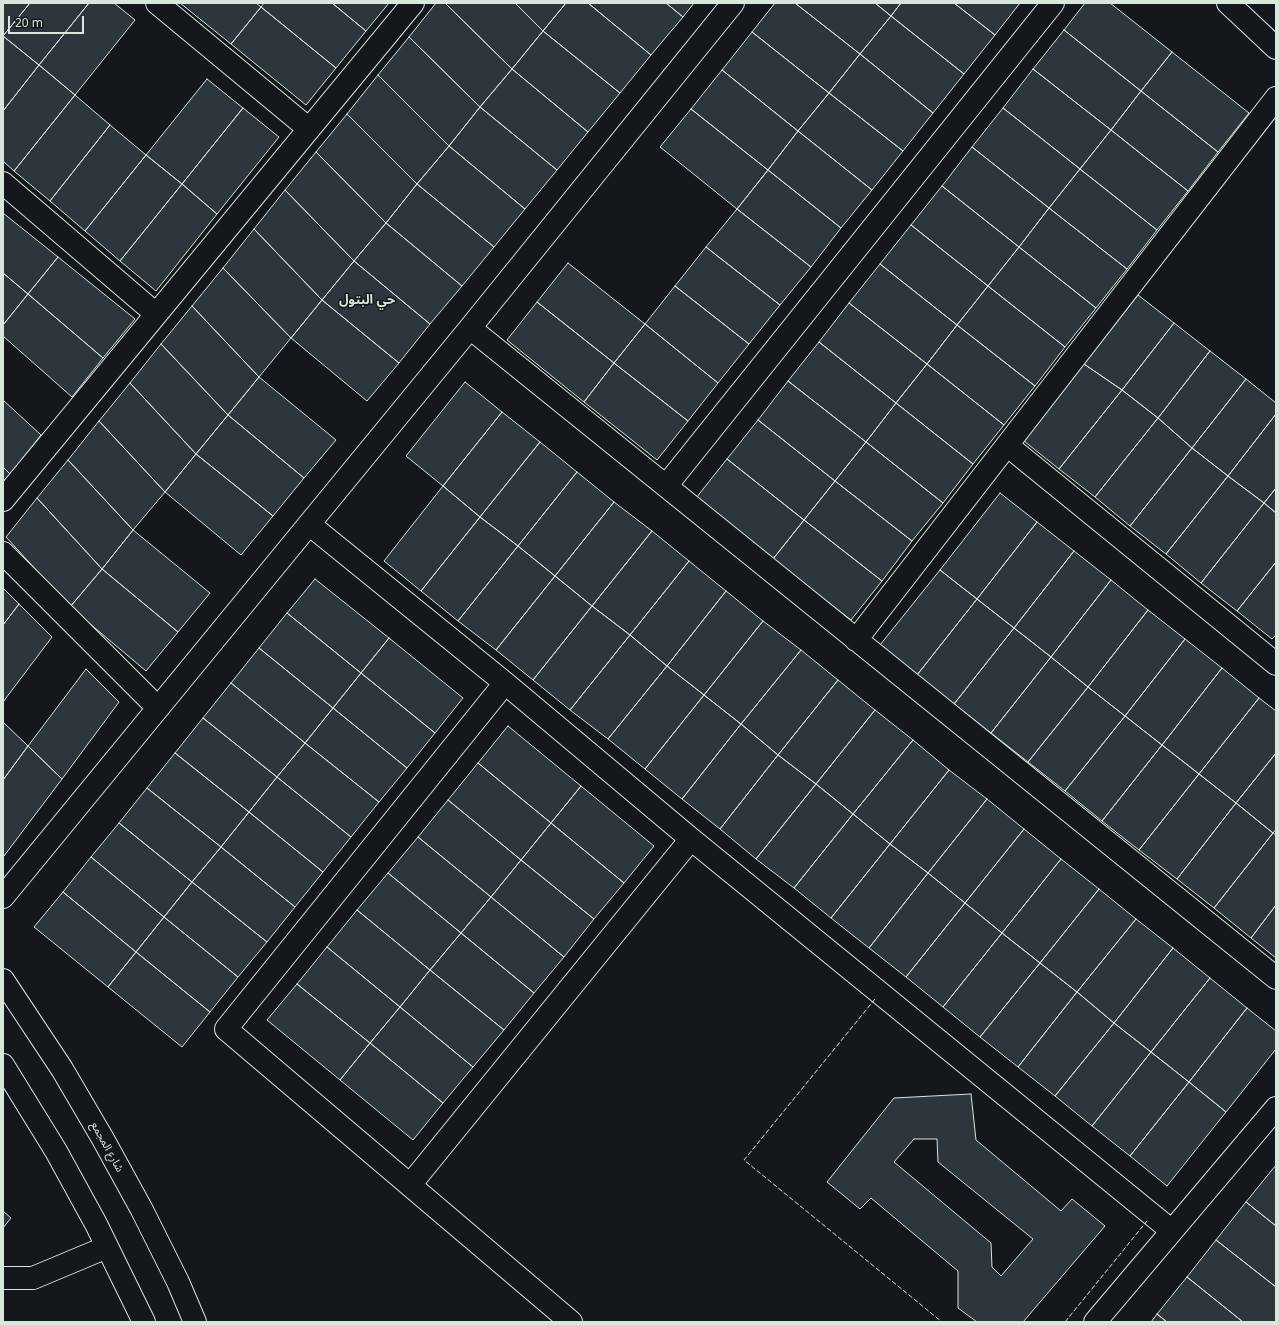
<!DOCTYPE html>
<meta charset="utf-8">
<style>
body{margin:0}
#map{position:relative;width:1279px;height:1325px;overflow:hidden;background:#14181c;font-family:"Noto Sans",sans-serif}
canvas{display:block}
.frame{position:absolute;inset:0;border:4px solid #d8e6dc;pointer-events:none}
.scale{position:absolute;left:8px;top:16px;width:76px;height:18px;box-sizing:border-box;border:2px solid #d8e6dc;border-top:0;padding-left:5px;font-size:12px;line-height:14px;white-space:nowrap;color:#d8e6dc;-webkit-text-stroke:3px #14181c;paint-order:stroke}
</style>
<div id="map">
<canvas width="1279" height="1325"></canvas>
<div class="frame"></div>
<div class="scale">20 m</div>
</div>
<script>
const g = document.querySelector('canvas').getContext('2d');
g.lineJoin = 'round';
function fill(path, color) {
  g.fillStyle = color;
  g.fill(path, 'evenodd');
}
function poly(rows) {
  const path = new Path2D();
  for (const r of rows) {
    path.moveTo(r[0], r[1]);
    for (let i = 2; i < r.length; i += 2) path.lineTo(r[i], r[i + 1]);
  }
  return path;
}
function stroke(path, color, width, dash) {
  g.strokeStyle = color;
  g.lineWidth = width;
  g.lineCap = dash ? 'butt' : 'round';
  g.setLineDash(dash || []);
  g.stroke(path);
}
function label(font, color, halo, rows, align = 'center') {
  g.font = font + ' "Noto Sans","Noto Sans Arabic",sans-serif';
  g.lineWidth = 3;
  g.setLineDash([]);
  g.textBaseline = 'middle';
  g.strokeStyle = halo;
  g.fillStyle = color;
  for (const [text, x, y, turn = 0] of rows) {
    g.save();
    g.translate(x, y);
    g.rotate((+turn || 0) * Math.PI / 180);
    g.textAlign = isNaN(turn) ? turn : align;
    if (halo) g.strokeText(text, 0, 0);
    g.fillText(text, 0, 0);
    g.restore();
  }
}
const building = poly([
 [3,3,30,3,3,36,3,3],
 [30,3,89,3,39,65,3,36,30,3],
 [89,3,114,3,135,20,75,95,39,65,89,3],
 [180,3,256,3,261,7,231,44,180,3],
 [264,3,332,3,366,31,336,68,261,7,264,3],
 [332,3,389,3,366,31,332,3],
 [436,3,445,3,512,69,480,107,409,37,436,3],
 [445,3,515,3,543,31,512,69,445,3],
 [515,3,566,3,543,31,515,3],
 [566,3,588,3,651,55,620,93,543,31,566,3],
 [588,3,666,3,683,17,651,55,588,3],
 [666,3,694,3,683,17,666,3],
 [775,3,795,3,860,54,829,93,752,32,775,3],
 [795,3,875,3,891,16,860,54,795,3],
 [875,3,901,3,891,16,875,3],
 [901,3,954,3,995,35,964,74,891,16,901,3],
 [954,3,1020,3,995,35,954,3],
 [1085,3,1110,3,1172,52,1141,91,1064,30,1085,3],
 [261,7,336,68,306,105,231,44,261,7],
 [891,16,964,74,933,113,860,54,891,16],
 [1064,30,1141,91,1111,130,1033,69,1064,30],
 [543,31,620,93,588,132,512,69,543,31],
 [752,32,829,93,798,131,722,70,752,32],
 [3,36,39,65,3,111,3,36],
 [409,37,480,107,449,146,378,75,409,37],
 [1172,52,1249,113,1218,152,1141,91,1172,52],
 [860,54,933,113,903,151,829,93,860,54],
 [39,65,75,95,14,171,3,161,3,111,39,65],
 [512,69,588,132,557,170,480,107,512,69],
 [1033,69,1111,130,1080,169,1003,108,1033,69],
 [722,70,798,131,768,170,691,109,722,70],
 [378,75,449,146,417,184,347,114,378,75],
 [207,79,243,108,182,184,146,155,207,79],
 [1141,91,1218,152,1188,191,1111,130,1141,91],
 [829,93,903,151,872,190,798,131,829,93],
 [75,95,110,125,50,201,14,171,75,95],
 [480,107,557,170,525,209,449,146,480,107],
 [243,108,279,137,217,214,182,184,243,108],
 [1003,108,1080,169,1049,208,972,147,1003,108],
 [691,109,768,170,737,209,660,147,691,109],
 [347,114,417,184,386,223,316,152,347,114],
 [110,125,146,155,85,231,50,201,110,125],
 [1111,130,1188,191,1157,230,1080,169,1111,130],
 [798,131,872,190,841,228,768,170,798,131],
 [449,146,525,209,494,247,417,184,449,146],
 [972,147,1049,208,1019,247,942,186,972,147],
 [316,152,386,223,354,261,285,190,316,152],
 [146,155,182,184,120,261,85,231,146,155],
 [1080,169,1157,230,1127,269,1049,208,1080,169],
 [768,170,841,228,811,267,737,209,768,170],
 [182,184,217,214,156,291,120,261,182,184],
 [417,184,494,247,462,286,386,223,417,184],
 [942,186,1019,247,988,286,911,225,942,186],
 [285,190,354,261,322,300,254,229,285,190],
 [1049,208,1127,269,1096,308,1019,247,1049,208],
 [737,209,811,267,780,305,706,247,737,209],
 [3,213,58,257,28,294,3,273,3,213],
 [386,223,462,286,430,324,354,261,386,223],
 [911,225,988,286,957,325,880,264,911,225],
 [254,229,322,300,291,338,223,268,254,229],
 [706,247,780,305,749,344,675,286,706,247],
 [1019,247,1096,308,1065,347,988,286,1019,247],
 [58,257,135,319,103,358,28,294,58,257],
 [354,261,430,324,399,363,322,300,354,261],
 [568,263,645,324,614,363,537,302,568,263],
 [880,264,957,325,927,364,849,303,880,264],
 [223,268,291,338,259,377,192,306,223,268],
 [3,273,28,294,3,325,3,273],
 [675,286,749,344,718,383,645,324,675,286],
 [988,286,1065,347,1035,386,957,325,988,286],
 [28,294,103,358,72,397,3,336,3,325,28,294],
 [1138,295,1174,323,1122,390,1084,364,1138,295],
 [322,300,399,363,367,401,291,338,322,300],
 [537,302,614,363,584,402,507,340,537,302],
 [849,303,927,364,896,403,819,342,849,303],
 [192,306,259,377,228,415,161,344,192,306],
 [1174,323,1210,351,1158,418,1122,390,1174,323],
 [645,324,718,383,688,421,614,363,645,324],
 [957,325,1035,386,1004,425,927,364,957,325],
 [819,342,896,403,866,442,788,381,819,342],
 [161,344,228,415,196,454,130,383,161,344],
 [1210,351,1246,379,1192,448,1158,418,1210,351],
 [614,363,688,421,657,460,584,402,614,363],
 [927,364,1004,425,973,464,896,403,927,364],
 [1084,364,1122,390,1059,469,1024,441,1084,364],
 [259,377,336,440,304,478,228,415,259,377],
 [1246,379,1276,403,1276,414,1228,476,1192,448,1246,379],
 [788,381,866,442,835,481,758,420,788,381],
 [465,382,502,412,443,486,406,456,465,382],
 [130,383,196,454,165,492,99,421,130,383],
 [1122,390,1158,418,1095,497,1059,469,1122,390],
 [3,400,41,435,10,474,3,467,3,400],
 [896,403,973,464,943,503,866,442,896,403],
 [502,412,540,442,480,517,443,486,502,412],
 [1276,414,1276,488,1264,503,1228,476,1276,414],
 [228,415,304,478,273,516,196,454,228,415],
 [1158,418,1192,448,1130,526,1095,497,1158,418],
 [758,420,835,481,804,520,727,459,758,420],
 [99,421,165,492,133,530,68,460,99,421],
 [540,442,577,472,518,546,480,517,540,442],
 [866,442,943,503,912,541,835,481,866,442],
 [1192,448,1228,476,1166,554,1130,526,1192,448],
 [196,454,273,516,241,555,165,492,196,454],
 [727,459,804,520,773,559,696,498,727,459],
 [68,460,133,530,102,569,37,498,68,460],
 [3,467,10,474,3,482,3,467],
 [577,472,614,502,555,576,518,546,577,472],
 [1228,476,1264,503,1201,583,1166,554,1228,476],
 [835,481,912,541,882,581,804,520,835,481],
 [443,486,480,517,421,591,384,561,443,486],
 [1276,488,1276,513,1264,503,1276,488],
 [1000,493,1037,522,977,599,940,570,1000,493],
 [37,498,102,569,70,607,6,537,37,498],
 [614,502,652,531,592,606,555,576,614,502],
 [1264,503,1276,513,1276,562,1237,611,1201,583,1264,503],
 [480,517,518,546,458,621,421,591,480,517],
 [804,520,882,581,851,620,773,559,804,520],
 [1037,522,1074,551,1014,628,977,599,1037,522],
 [133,530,210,593,178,632,102,569,133,530],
 [652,531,689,561,630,635,592,606,652,531],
 [518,546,555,576,496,650,458,621,518,546],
 [1074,551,1111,580,1051,657,1014,628,1074,551],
 [689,561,726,591,667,666,630,635,689,561],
 [1276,562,1276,635,1272,639,1237,611,1276,562],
 [102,569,178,632,146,671,70,607,102,569],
 [940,570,977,599,917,675,880,645,940,570],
 [555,576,592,606,533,680,496,650,555,576],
 [315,579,389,638,361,673,287,613,315,579],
 [1111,580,1148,610,1088,687,1051,657,1111,580],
 [3,588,19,604,3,625,3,588],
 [726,591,763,621,704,695,667,666,726,591],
 [977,599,1014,628,954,704,917,675,977,599],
 [19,604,52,637,3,702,3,625,19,604],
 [592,606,630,635,570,710,533,680,592,606],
 [1148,610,1185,639,1125,716,1088,687,1148,610],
 [287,613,361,673,333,708,259,648,287,613],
 [763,621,801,650,741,724,704,695,763,621],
 [1014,628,1051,657,991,733,954,704,1014,628],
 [630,635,667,666,608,739,570,710,630,635],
 [389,638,463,698,435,733,361,673,389,638],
 [1185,639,1222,668,1162,745,1125,716,1185,639],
 [259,648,333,708,305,743,231,683,259,648],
 [801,650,838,680,778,755,741,724,801,650],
 [1051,657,1088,687,1028,762,991,733,1051,657],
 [667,666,704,695,645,769,608,739,667,666],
 [1222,668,1259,698,1199,774,1162,745,1222,668],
 [86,669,119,702,62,779,28,746,86,669],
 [361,673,435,733,407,768,333,708,361,673],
 [838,680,875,710,816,784,778,755,838,680],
 [231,683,305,743,277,777,203,718,231,683],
 [1088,687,1125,716,1065,791,1028,762,1088,687],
 [704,695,741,724,682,799,645,769,704,695],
 [1259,698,1276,711,1276,753,1236,803,1199,774,1259,698],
 [333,708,407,768,379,802,305,743,333,708],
 [875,710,913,740,853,814,816,784,875,710],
 [1125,716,1162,745,1102,821,1065,791,1125,716],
 [203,718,277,777,249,812,175,753,203,718],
 [3,722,28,746,3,780,3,722],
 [741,724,778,755,720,829,682,799,741,724],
 [508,726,581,786,551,823,478,763,508,726],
 [913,740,949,770,890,844,853,814,913,740],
 [305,743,379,802,351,837,277,777,305,743],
 [1162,745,1199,774,1139,850,1102,821,1162,745],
 [28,746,62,779,4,856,3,854,3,780,28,746],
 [175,753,249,812,221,847,147,788,175,753],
 [1276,753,1276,829,1273,833,1236,803,1276,753],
 [778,755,816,784,756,859,720,829,778,755],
 [478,763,551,823,521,860,448,800,478,763],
 [949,770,987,799,928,873,890,844,949,770],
 [1199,774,1236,803,1177,879,1139,850,1199,774],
 [277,777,351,837,323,872,249,812,277,777],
 [816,784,853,814,794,888,756,859,816,784],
 [581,786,654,846,624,883,551,823,581,786],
 [147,788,221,847,192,882,119,823,147,788],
 [987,799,1024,829,965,903,928,873,987,799],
 [448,800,521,860,491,897,418,837,448,800],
 [1236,803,1273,833,1214,908,1177,879,1236,803],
 [249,812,323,872,295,907,221,847,249,812],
 [853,814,890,844,831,918,794,888,853,814],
 [119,823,192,882,164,917,91,857,119,823],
 [551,823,624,883,594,919,521,860,551,823],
 [1024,829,1061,859,1002,933,965,903,1024,829],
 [1273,833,1276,835,1276,905,1251,938,1214,908,1273,833],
 [418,837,491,897,461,933,388,873,418,837],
 [890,844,928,873,869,948,831,918,890,844],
 [221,847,295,907,267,942,192,882,221,847],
 [91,857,164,917,136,952,63,892,91,857],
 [1061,859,1099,889,1040,963,1002,933,1061,859],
 [521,860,594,919,564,957,491,897,521,860],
 [388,873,461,933,430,970,357,910,388,873],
 [928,873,965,903,906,977,869,948,928,873],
 [192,882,267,942,238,977,164,917,192,882],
 [1099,889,1136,919,1077,992,1040,963,1099,889],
 [63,892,136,952,108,987,34,927,63,892],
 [491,897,564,957,534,993,461,933,491,897],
 [965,903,1002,933,943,1007,906,977,965,903],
 [1276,905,1276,958,1251,938,1276,905],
 [357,910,430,970,400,1007,327,947,357,910],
 [164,917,238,977,210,1012,136,952,164,917],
 [1136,919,1173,948,1114,1023,1077,992,1136,919],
 [461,933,534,993,504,1030,430,970,461,933],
 [1002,933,1040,963,980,1037,943,1007,1002,933],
 [327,947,400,1007,370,1043,297,984,327,947],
 [1173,948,1210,978,1151,1052,1114,1023,1173,948],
 [136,952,210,1012,182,1047,108,987,136,952],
 [1040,963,1077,992,1018,1067,980,1037,1040,963],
 [430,970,504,1030,473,1067,400,1007,430,970],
 [1210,978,1247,1008,1189,1082,1151,1052,1210,978],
 [297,984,370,1043,340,1080,267,1020,297,984],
 [1077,992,1114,1023,1055,1096,1018,1067,1077,992],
 [400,1007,473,1067,443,1103,370,1043,400,1007],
 [1247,1008,1276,1031,1276,1049,1226,1112,1189,1082,1247,1008],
 [1114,1023,1151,1052,1092,1126,1055,1096,1114,1023],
 [370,1043,443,1103,413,1140,340,1080,370,1043],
 [1151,1052,1189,1082,1130,1156,1092,1126,1151,1052],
 [1189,1082,1226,1112,1167,1186,1130,1156,1189,1082],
 [971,1094,976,1140,1061,1211,1072,1199,1105,1226,1023,1322,977,1322,958,1308,958,1271,871,1198,860,1209,827,1182,894,1098,971,1094],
 [914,1139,937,1139,938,1162,1033,1239,1001,1276,992,1267,991,1243,894,1162,914,1139],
 [1276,1165,1276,1226,1246,1202,1276,1165],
 [1246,1202,1276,1226,1276,1287,1216,1240,1246,1202],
 [3,1211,11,1218,3,1228,3,1211],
 [1216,1240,1276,1287,1276,1322,1243,1322,1187,1277,1216,1240],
 [1187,1277,1243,1322,1167,1322,1157,1314,1187,1277],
 [1157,1314,1167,1322,1151,1322,1157,1314]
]);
fill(building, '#2c363c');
stroke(building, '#d8e6dc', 1);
const minor = poly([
 [157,3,309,129],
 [1228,3,1276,48],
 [3,183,156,314],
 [470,328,1276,978],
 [1007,445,1276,664],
 [666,486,1053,3],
 [3,500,413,3],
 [309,524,505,683,691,839,1172,1231],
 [3,553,158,708],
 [856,640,1276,98],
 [505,683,226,1029,571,1322],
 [3,897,470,328,733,3],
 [3,980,62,1069,103,1139,142,1210,178,1282,195,1322],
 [3,1065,56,1151,96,1224,144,1322],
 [410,1185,691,839],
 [3,1278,33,1278,107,1247],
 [1095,1322,1276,1108]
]);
stroke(minor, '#d8e6dc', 24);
stroke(minor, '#14181c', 22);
stroke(poly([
 [875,999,744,1160,942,1322],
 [1065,1322,1147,1221]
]), '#d8e6dc', 1, [5, 2]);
label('11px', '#d8e6dc', '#14181c', [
 ["شارع المجمع",107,1147,61]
]);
label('bold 13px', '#d8e6dc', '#14181c', [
 ["حي البتول",367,300]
]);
</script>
